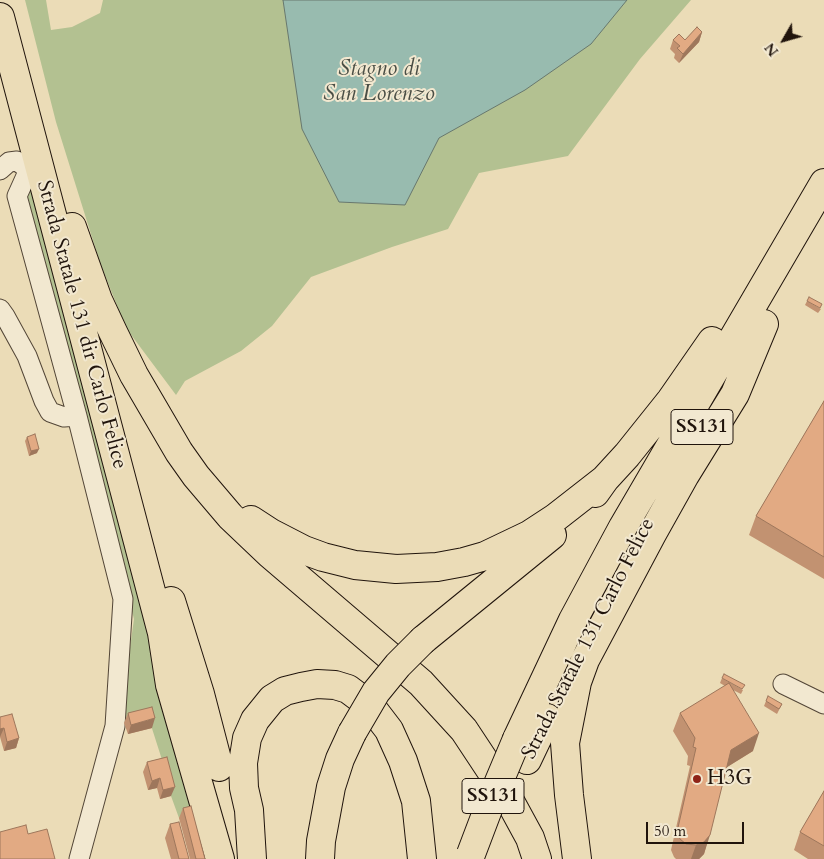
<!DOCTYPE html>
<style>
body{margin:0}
#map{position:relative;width:824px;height:859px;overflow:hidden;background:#ebdcb7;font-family:Cardo,serif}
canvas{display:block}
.north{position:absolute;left:759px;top:15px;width:50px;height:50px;-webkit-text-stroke:4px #f2e8d0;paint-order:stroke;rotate:232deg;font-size:14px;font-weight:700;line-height:20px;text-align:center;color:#20140c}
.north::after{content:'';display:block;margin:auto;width:18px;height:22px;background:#20140c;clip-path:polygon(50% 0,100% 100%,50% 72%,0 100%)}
.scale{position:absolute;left:646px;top:822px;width:98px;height:22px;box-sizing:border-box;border:2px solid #20140c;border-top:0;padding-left:6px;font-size:15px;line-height:18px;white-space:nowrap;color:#20140c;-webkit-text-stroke:4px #f2e8d0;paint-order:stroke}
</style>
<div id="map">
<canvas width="824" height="859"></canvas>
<div class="north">N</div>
<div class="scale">50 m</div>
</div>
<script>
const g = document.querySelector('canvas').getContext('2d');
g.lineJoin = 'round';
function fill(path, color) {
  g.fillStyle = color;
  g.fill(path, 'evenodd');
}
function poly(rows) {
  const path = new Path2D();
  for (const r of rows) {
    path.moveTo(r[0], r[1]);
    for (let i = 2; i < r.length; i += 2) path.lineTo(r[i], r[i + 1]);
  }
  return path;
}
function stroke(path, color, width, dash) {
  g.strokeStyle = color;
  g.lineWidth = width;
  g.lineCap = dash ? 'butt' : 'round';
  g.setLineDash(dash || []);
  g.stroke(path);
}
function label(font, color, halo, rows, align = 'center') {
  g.font = font + ' Cardo,serif';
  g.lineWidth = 4;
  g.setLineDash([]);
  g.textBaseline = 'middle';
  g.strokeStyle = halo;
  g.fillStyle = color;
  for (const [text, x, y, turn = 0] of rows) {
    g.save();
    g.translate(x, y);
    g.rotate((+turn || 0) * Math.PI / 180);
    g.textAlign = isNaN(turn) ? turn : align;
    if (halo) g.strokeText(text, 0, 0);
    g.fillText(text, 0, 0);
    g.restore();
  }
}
fill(poly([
 [25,0,46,0,51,30,72,27,100,13,103,0,691,0,640,59,568,156,479,173,448,229,392,247,311,277,272,326,241,351,185,381,176,395,126,328,100,263,56,122],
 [31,186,209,859,199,859,179,818,171,796,164,766,148,716,124,723,128,662,134,619,26,200]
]), '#b3c191');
const water = poly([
 [283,0,627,0,591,44,525,90,439,138,405,205,339,202,302,129,283,0]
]);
fill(water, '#98bbaf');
stroke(water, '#68786e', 1);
const minor = poly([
 [36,154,17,196,77,416,123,599,115,726,79,859],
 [0,170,9,162,17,161,29,170],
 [0,309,5,316,27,356,44,401,50,412,64,417,77,416],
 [783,684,824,704]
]);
const highway = poly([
 [0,17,162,633,170,685,220,859],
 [72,227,98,300,113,332,134,375,179,452,196,476,230,516,270,554,421,683,464,730,505,792,530,838,537,859],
 [595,493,605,479,627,455,671,400,712,341],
 [251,520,271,533,304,550,323,557,355,565,396,569,437,567,464,562,485,556,529,535,555,518,605,479],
 [171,601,200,694,219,767],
 [423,640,552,535],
 [517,739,573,620,623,527,824,183],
 [527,760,547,718],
 [252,859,249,810,244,788,243,763,247,738,255,720,272,699,285,691,301,687,317,684,335,685,348,689,360,698,376,713,389,730,403,761,416,801,422,859],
 [320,859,321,841,331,787,340,759,352,733],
 [577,859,569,795,565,743,577,682,585,660,652,534,685,475,735,394,764,324]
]);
stroke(minor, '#534637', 21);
stroke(highway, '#20140c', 30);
stroke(minor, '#f2e8d0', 19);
stroke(highway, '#ebdcb7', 28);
const highwayBridge = poly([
 [352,733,376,692,398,665,423,640],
 [471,854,493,796,517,739]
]);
stroke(highwayBridge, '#20140c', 30, []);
stroke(highwayBridge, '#ebdcb7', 28);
fill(poly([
 [702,32,699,42,679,63,674,58,675,54,670,49,673,40,685,40],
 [807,301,821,309,818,313,805,305],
 [824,401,824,579,749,535,756,516],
 [27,437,37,453,29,456,25,441],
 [722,678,743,690,741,694,733,690,753,751,727,767,704,854,699,859,676,859,674,857,671,850,690,766,687,765,688,756,673,731,680,713,725,686,720,683],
 [766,701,782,704,777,714,764,706],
 [128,713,152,728,128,734,124,723],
 [0,717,19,738,16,748,4,751,0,737],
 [167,757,171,796,160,799,157,788,148,790,143,772,147,762],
 [824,791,824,859,808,859,794,850,800,832],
 [183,808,205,859,190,859,179,818],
 [170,824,189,859,171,859,165,838]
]), '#c29271');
fill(poly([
 [702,32,699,42,679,63,683,54],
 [39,449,37,453,29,456,31,451],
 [155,718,152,728,128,734,131,725],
 [4,728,0,737,0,729],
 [759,733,753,751,724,769,731,750],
 [19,738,16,748,4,751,7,742],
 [160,778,157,788,148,790,152,781],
 [175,787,171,796,160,799,163,790],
 [710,835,704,854,699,859,691,859,696,845]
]), '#9e775c');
const building = poly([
 [697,27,702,32,683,54,677,48,680,46,673,40,679,34,685,40,697,27],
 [809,297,822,304,820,308,807,301,809,297],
 [824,401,824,557,756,516,824,401],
 [35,434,39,449,31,451,27,437,35,434],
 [724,674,745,685,742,689,722,678,724,674],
 [729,683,759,733,731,750,710,835,704,842,696,845,686,844,680,839,677,832,696,748,693,747,695,738,680,713,729,683],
 [768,696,782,704,779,709,766,701,768,696],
 [152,707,155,718,131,725,128,713,152,707],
 [12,714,19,738,7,742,4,728,0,729,0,717,12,714],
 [167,757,175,787,163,790,160,778,152,781,147,762,167,757],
 [824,791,824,846,800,832,824,791],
 [191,806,205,859,196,859,183,808,191,806],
 [179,822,189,859,179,859,170,824,179,822],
 [26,825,28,834,47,829,55,859,0,859,0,832,26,825]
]);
fill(building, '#e2aa83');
stroke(building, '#9e775c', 1);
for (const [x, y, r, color] of [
 [697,779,5,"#8f2418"]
]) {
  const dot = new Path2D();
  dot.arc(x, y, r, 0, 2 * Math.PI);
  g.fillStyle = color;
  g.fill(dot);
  stroke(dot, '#f2e8d0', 2);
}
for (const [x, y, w] of [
 [702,427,62],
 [493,796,62]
]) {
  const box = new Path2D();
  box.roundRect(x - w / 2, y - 17.5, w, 35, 4);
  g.fillStyle = '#f2e8d0';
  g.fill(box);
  stroke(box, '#20140c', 1);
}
label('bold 20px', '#20140c', null, [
 ["SS131",702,427],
 ["SS131",493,796]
]);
label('21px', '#20140c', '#f2e8d0', [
 ["Strada Statale 131 dir Carlo Felice",81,325,75],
 ["Strada Statale 131 Carlo Felice",589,639,-63]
]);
label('21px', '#20140c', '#f2e8d0', [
 ["H3G",707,779]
], 'left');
label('italic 22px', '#4a4e45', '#f2e8d0', [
 ["Stagno di",379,70],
 ["San Lorenzo",379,95]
]);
</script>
